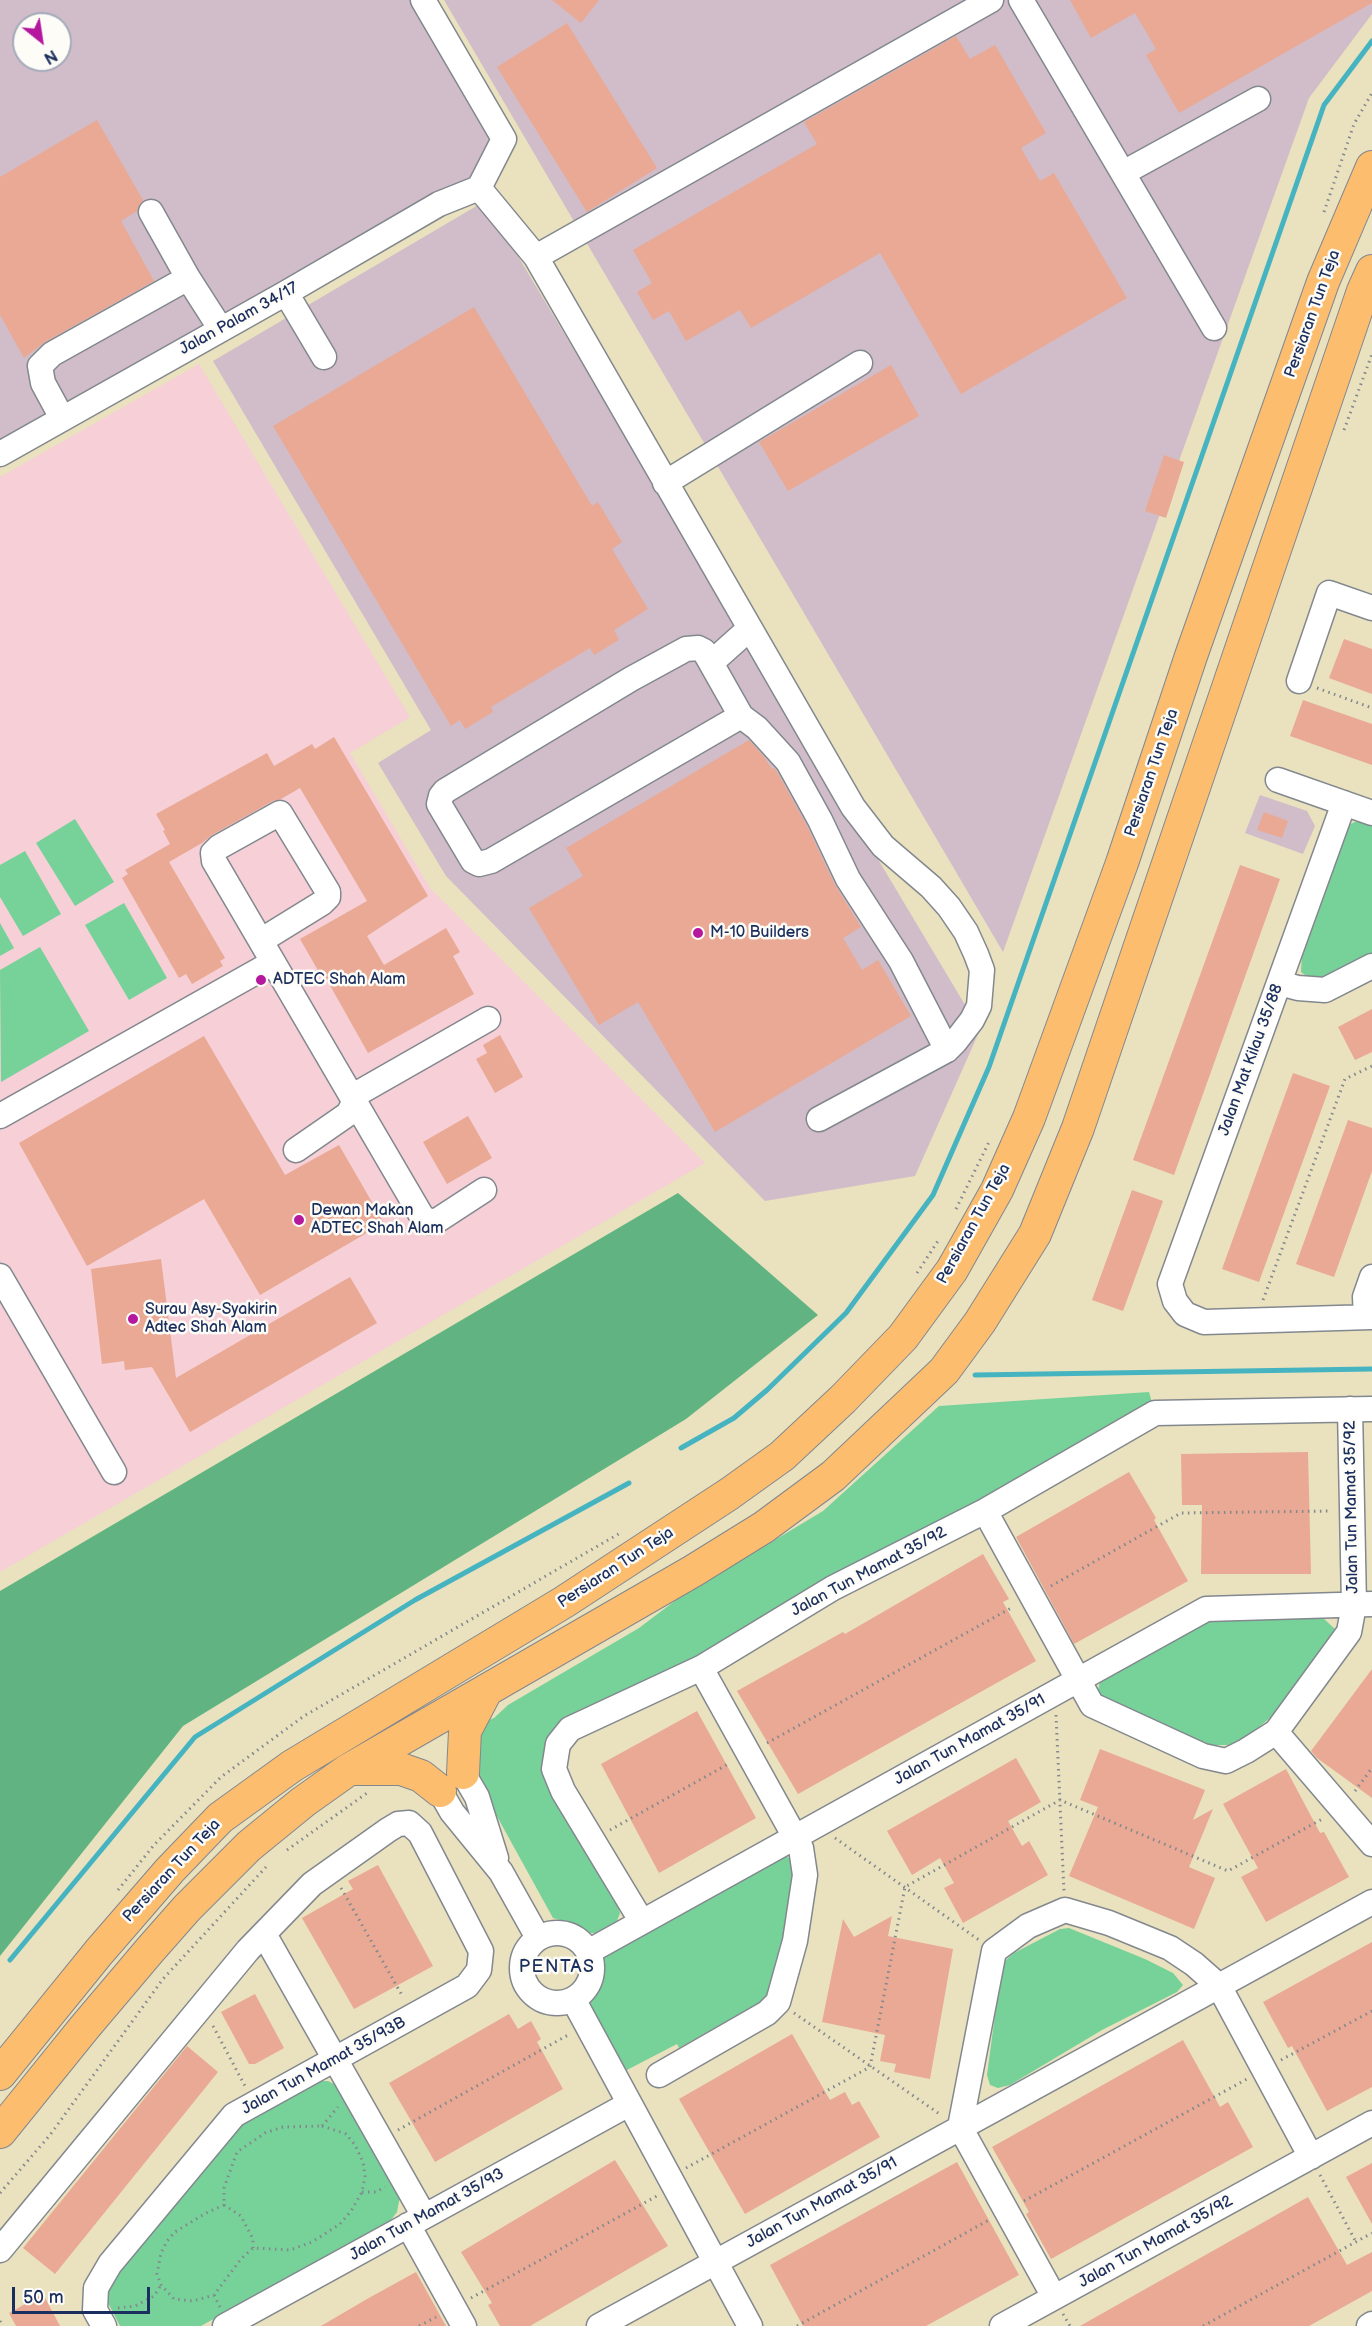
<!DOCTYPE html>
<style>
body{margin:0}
#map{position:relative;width:1372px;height:2326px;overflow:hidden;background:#eae1be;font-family:"Balsamiq Sans",sans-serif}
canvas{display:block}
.north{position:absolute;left:12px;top:12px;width:60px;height:60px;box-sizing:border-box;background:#fdfcf7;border:2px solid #a3aaba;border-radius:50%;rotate:150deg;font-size:16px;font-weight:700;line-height:24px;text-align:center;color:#1b2f5e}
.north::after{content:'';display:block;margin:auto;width:21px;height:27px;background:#b5179e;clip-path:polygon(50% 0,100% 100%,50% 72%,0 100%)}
.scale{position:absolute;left:12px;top:2287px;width:138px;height:27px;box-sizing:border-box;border:3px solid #1b2f5e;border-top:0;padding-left:8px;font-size:18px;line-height:21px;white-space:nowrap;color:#1b2f5e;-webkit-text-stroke:4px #fdfcf7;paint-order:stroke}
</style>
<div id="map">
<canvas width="1372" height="2326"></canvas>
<div class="north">N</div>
<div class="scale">50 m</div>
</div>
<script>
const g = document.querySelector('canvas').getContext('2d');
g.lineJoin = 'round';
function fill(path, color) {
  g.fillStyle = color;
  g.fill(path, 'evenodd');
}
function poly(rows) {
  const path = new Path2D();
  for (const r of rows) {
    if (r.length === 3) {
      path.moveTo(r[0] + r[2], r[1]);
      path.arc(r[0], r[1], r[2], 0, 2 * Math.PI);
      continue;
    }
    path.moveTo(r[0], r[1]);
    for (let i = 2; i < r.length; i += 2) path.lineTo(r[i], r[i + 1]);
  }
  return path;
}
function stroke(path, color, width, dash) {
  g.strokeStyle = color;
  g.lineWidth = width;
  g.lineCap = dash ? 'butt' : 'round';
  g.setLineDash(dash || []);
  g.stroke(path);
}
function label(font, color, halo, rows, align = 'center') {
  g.font = font + ' "Balsamiq Sans",sans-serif';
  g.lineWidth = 5;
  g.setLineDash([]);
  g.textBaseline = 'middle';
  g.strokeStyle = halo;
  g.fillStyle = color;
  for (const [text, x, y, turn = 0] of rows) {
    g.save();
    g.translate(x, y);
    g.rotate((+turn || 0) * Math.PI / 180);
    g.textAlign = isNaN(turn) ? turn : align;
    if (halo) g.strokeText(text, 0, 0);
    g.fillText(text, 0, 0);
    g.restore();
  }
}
fill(poly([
 [199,364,410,717,350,753,430,888,705,1163,0,1572,0,477]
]), '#f6cfd7');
fill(poly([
 [0,0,412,0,496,137,473,183,0,445],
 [24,24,60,24,60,60,24,60],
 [444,0,1372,0,1372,14,1309,98,1003,952],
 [485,201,980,1030,915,1176,765,1201,446,876,378,763,431,730,213,361],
 [1260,795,1307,811,1315,826,1303,854,1245,833]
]), '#d1bdc9');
fill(poly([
 [75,819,114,882,75,906,36,843],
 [1364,821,1372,824,1372,955,1332,975,1311,979,1301,972,1302,952,1346,826,1355,822],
 [25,851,61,914,23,936,0,897,0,865],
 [124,903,167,978,129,1000,85,925],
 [0,923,14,948,0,956],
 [40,947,89,1031,1,1082,0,970],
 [1149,1392,1153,1406,695,1660,566,1723,542,1766,551,1794,617,1904,620,1913,617,1921,595,1933,589,1933,574,1924,553,1918,472,1771,475,1725,494,1718,508,1705,639,1628,680,1597,823,1511,939,1406],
 [1322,1617,1335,1629,1336,1636,1277,1712,1253,1732,1230,1745,1211,1745,1113,1705,1097,1694,1100,1682,1209,1620],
 [784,1854,790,1859,794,1878,791,1910,771,1996,679,2048,677,2044,625,2071,593,2013,590,2004,591,1994,597,1979,599,1961,606,1952],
 [1069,1928,1145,1959,1173,1973,1183,1985,1177,1992,1102,2030,1010,2085,998,2088,990,2085,987,2075,1001,1970,1006,1960,1014,1953,1060,1929],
 [320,2081,328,2081,338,2086,400,2196,397,2212,390,2221,201,2326,120,2326,106,2299,107,2286,239,2126]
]), '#77d299');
fill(poly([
 [678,1193,818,1315,686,1419,183,1726,0,1956,0,1591]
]), '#61b481');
stroke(poly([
 [975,1375,1372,1369],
 [681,1448,734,1418,767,1390,846,1313,933,1195,989,1067,1324,105,1372,41],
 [10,1960,195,1737,415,1600,629,1483]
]), '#46b4c0', 5);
fill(poly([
 [552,0,599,0,581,23],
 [1070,0,1372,0,1372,3,1179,113,1146,55,1156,49,1135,13,1091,38],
 [567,23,657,168,587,212,497,67],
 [956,36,970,59,995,45,1046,133,1021,148,1040,181,1054,173,1127,298,961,394,880,253,751,328,740,310,686,341,669,311,653,320,637,292,652,283,633,250,817,144,804,122],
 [97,120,143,200,137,211,121,221,154,281,45,342,24,358,0,315,0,177],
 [474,307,592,506,598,502,622,542,612,549,648,609,614,630,619,640,594,655,590,648,491,707,493,712,465,729,460,720,451,726,273,426],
 [891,365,919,416,788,491,759,442],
 [1164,455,1184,462,1166,518,1145,511],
 [1344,639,1372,649,1372,694,1329,678],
 [1303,700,1372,724,1372,765,1290,736],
 [334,737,428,896,367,936,384,965,446,928,460,952,453,956,474,994,368,1053,327,980,324,981,300,939,367,901,300,788,281,799,273,801,212,835,202,843,169,862,225,958,220,961,223,966,192,984,186,974,179,978,122,878,128,874,125,870,170,844,163,831,165,830,156,814,267,753,274,766,312,744,315,749],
 [749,740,765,758,772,769,774,768,776,770,807,826,835,885,861,927,843,938,862,970,878,960,911,1016,715,1132,638,1002,599,1025,529,908,583,876,566,848],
 [1264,812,1288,821,1282,838,1257,830],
 [1240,865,1280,879,1174,1175,1133,1160],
 [1372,1009,1372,1052,1355,1060,1338,1027],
 [500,1035,523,1077,495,1093,476,1059,487,1053,483,1045],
 [204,1036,285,1175,339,1145,384,1223,260,1295,204,1199,87,1266,19,1143],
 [1293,1073,1330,1086,1259,1282,1222,1269],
 [468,1116,492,1158,447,1184,423,1142],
 [1348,1120,1372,1128,1372,1171,1334,1277,1296,1264],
 [1132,1190,1163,1201,1123,1311,1092,1300],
 [161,1259,176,1378,350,1277,377,1323,190,1432,152,1367,125,1370,124,1361,102,1364,91,1269],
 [1308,1452,1311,1574,1201,1574,1202,1505,1182,1505,1181,1454],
 [1129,1472,1156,1518,1154,1520,1188,1581,1074,1644,1016,1537],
 [983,1554,1009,1599,1003,1602,1036,1661,798,1794,737,1691,843,1632,845,1634],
 [1372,1669,1372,1798,1317,1758,1311,1751],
 [697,1711,756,1818,659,1873,601,1764],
 [1100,1749,1205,1790,1193,1820,1213,1809,1189,1867,1215,1878,1194,1929,1069,1876,1098,1807,1080,1800],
 [1016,1758,1041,1802,1008,1821,1022,1846,1029,1841,1048,1875,963,1923,944,1888,954,1883,940,1858,912,1875,887,1831],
 [1286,1769,1320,1833,1324,1832,1349,1877,1266,1922,1241,1877,1258,1868,1223,1804],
 [378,1865,433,1966,354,2009,302,1918,353,1889,348,1881],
 [892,1916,888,1936,953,1949,930,2079,894,2072,896,2064,880,2061,885,2035,822,2022,843,1919,854,1937],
 [1372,1942,1372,2087,1327,2111,1292,2046,1288,2048,1263,2002],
 [255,1994,284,2048,255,2064,249,2064,221,2012],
 [509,2014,518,2029,531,2021,541,2039,537,2042,563,2089,435,2162,389,2083],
 [792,2034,830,2100,845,2092,852,2105,859,2101,880,2137,745,2214,679,2099],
 [1183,2040,1220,2107,1228,2102,1253,2147,1051,2259,1026,2214,1029,2212,992,2147],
 [187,2046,218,2072,55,2274,23,2248],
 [615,2160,668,2246,530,2326,500,2326,488,2305,492,2303,461,2252],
 [957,2162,1019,2275,926,2326,803,2326,770,2265],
 [1372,2163,1372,2224,1346,2177],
 [1308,2197,1347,2265,1372,2252,1372,2291,1309,2326,1080,2326],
 [416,2272,446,2326,321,2326,367,2299],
 [43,2294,60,2326,16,2326,9,2313]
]), '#e9a994');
const minor = poly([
 [423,0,504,139,479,188],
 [1021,0,1214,328],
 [1123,173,1258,99],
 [479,188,536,257,853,807,883,846,931,887,949,907,966,932,976,954,982,970,979,1006,972,1020,955,1042,947,1050,819,1119],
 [151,212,188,278,220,328],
 [536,257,991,0],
 [286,293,324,357],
 [62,418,43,383,40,366,52,354,188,278],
 [0,454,286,293,439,204,479,188],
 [665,483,860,363],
 [711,663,741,716,491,861,479,864,473,861,439,804,441,796,445,791,631,679,686,649,698,648,704,651,711,663,749,629],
 [1299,681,1329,593,1372,608],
 [741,716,757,728,788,762,820,820,848,879,901,961,947,1050],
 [1278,780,1372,813],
 [1344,803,1170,1284,1175,1301,1185,1314,1204,1322,1372,1317],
 [262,940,322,903,328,897,328,892,280,813,219,847,213,853,214,861,421,1215,428,1222,438,1220,484,1190],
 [1279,983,1298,988,1325,990,1372,966],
 [0,1116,272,963],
 [296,1150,348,1114,360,1092,488,1019],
 [0,1276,114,1472],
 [1366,1317,1365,1297,1372,1277],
 [985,1511,1092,1705,1203,1756,1226,1761,1246,1751,1276,1732,1349,1632,1354,1605,1350,1409],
 [1276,1732,1372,1844],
 [463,1773,477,1797,496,1858],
 [440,1791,452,1812,501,1872,538,1938],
 [642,1922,563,1791,554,1769,558,1744,570,1729,701,1668,833,1588,985,1511,1155,1413,1372,1409],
 [557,1968,35],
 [264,1934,424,2216],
 [588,1952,1206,1609,1372,1604],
 [573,1999,750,2326],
 [659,2075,767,2013,778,2002,795,1941,805,1875,801,1848,701,1668],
 [408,2225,464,2326],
 [0,2250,248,1950,312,1884,388,1830,398,1824,409,1823,420,1833,481,1951,479,1970,467,1986,234,2115,110,2264,96,2288,95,2310,104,2326],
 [1054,2297,960,2127,994,1951,1028,1926,1065,1910,1109,1923,1170,1948,1194,1964,1219,1986,1311,2157],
 [225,2326,629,2104],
 [599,2326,1372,1902],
 [1002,2326,1372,2123],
 [1369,2326,1372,2324]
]);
const major = poly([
 [354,1769,401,1769,421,1776,440,1791],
 [463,1773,465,1731,486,1691],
 [0,2074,99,1952,170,1870,220,1818,292,1766,564,1602,729,1494,782,1456,843,1399,903,1337,952,1270,997,1190,1029,1118,1122,863,1191,656,1323,282,1372,167],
 [0,2132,84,2028,150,1950,187,1908,249,1846,303,1802,348,1770,693,1571,764,1527,833,1476,944,1371,980,1322,1035,1234,1078,1128,1363,291,1372,271]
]);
stroke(minor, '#82888e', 27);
stroke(major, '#82888e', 34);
stroke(poly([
 [1324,212,1354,124,1372,93],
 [1344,430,1372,354],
 [1317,688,1372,708],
 [956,1209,990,1140],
 [917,1273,938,1241],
 [1263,1300,1345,1079,1372,1066],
 [1051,1586,1181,1513,1331,1511],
 [1056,1715,1064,1892],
 [767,1743,1013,1607],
 [1355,1791,1372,1768],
 [610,1830,730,1763],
 [835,1838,979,1940],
 [287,1850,367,1793],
 [341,1888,403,1997],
 [118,1890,154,1845,221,1777,304,1716,622,1532],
 [794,2013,941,2115],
 [213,2026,245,2086],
 [1281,2060,1372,2011],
 [322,2126,346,2134,355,2145,363,2162,365,2176,362,2192,351,2211,340,2224,312,2242,290,2250,253,2248,241,2259,214,2295,193,2301,174,2299,161,2285,157,2274,161,2253,167,2241,175,2232,206,2213,224,2205,224,2188,237,2152,265,2133,283,2127,322,2126],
 [322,2126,338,2107],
 [398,2130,568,2035],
 [686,2168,870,2067,905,1887,1060,1800,1228,1871,1324,1818],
 [1320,2175,1356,2242],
 [362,2192,376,2192,385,2187],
 [0,2193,50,2135,163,1979,266,1867],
 [1024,2201,1247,2079],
 [224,2205,241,2216,253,2239,253,2248],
 [214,2295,220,2307],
 [471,2298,657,2196],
 [118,2308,135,2306,154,2296,161,2285],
 [1063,2314,1070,2326],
 [0,2321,3,2326],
 [419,2326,436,2317],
 [797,2326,989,2220],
 [1203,2326,1372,2233]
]), '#82888e', 3, [1.5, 4.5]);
stroke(minor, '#fff', 24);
stroke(major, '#fcbd6f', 32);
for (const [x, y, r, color] of [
 [698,933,6,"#b5179e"],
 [261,980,6,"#b5179e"],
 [299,1220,6,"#b5179e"],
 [133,1319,6,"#b5179e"]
]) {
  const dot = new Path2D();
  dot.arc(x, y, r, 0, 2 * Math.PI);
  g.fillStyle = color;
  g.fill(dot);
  stroke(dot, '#fdfcf7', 2);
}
label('16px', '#1b2f5e', '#fdfcf7', [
 ["Persiaran Tun Teja",1313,314,-70],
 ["Jalan Palam 34/17",239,319,-29],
 ["Persiaran Tun Teja",1152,773,-71],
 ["Jalan Mat Kilau 35/88",1251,1060,-70],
 ["Persiaran Tun Teja",974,1224,-61],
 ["Jalan Tun Mamat 35/92",1352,1507,-91],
 ["Persiaran Tun Teja",616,1568,-33],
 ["Jalan Tun Mamat 35/92",869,1572,-28],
 ["Jalan Tun Mamat 35/91",970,1740,-29],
 ["Persiaran Tun Teja",172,1871,-47],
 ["Jalan Tun Mamat 35/93B",324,2066,-29],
 ["Jalan Tun Mamat 35/91",822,2203,-29],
 ["Jalan Tun Mamat 35/93",427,2215,-29],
 ["Jalan Tun Mamat 35/92",1156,2242,-29]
]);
label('16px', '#1b2f5e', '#fdfcf7', [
 ["M-10 Builders",710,933],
 ["ADTEC Shah Alam",273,980],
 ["Dewan Makan",311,1211],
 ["ADTEC Shah Alam",311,1229],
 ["Surau Asy-Syakirin",145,1310],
 ["Adtec Shah Alam",145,1328]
], 'left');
g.letterSpacing = '1.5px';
label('18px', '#1b2f5e', '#fdfcf7', [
 ["PENTAS",557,1967]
]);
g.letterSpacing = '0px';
</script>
